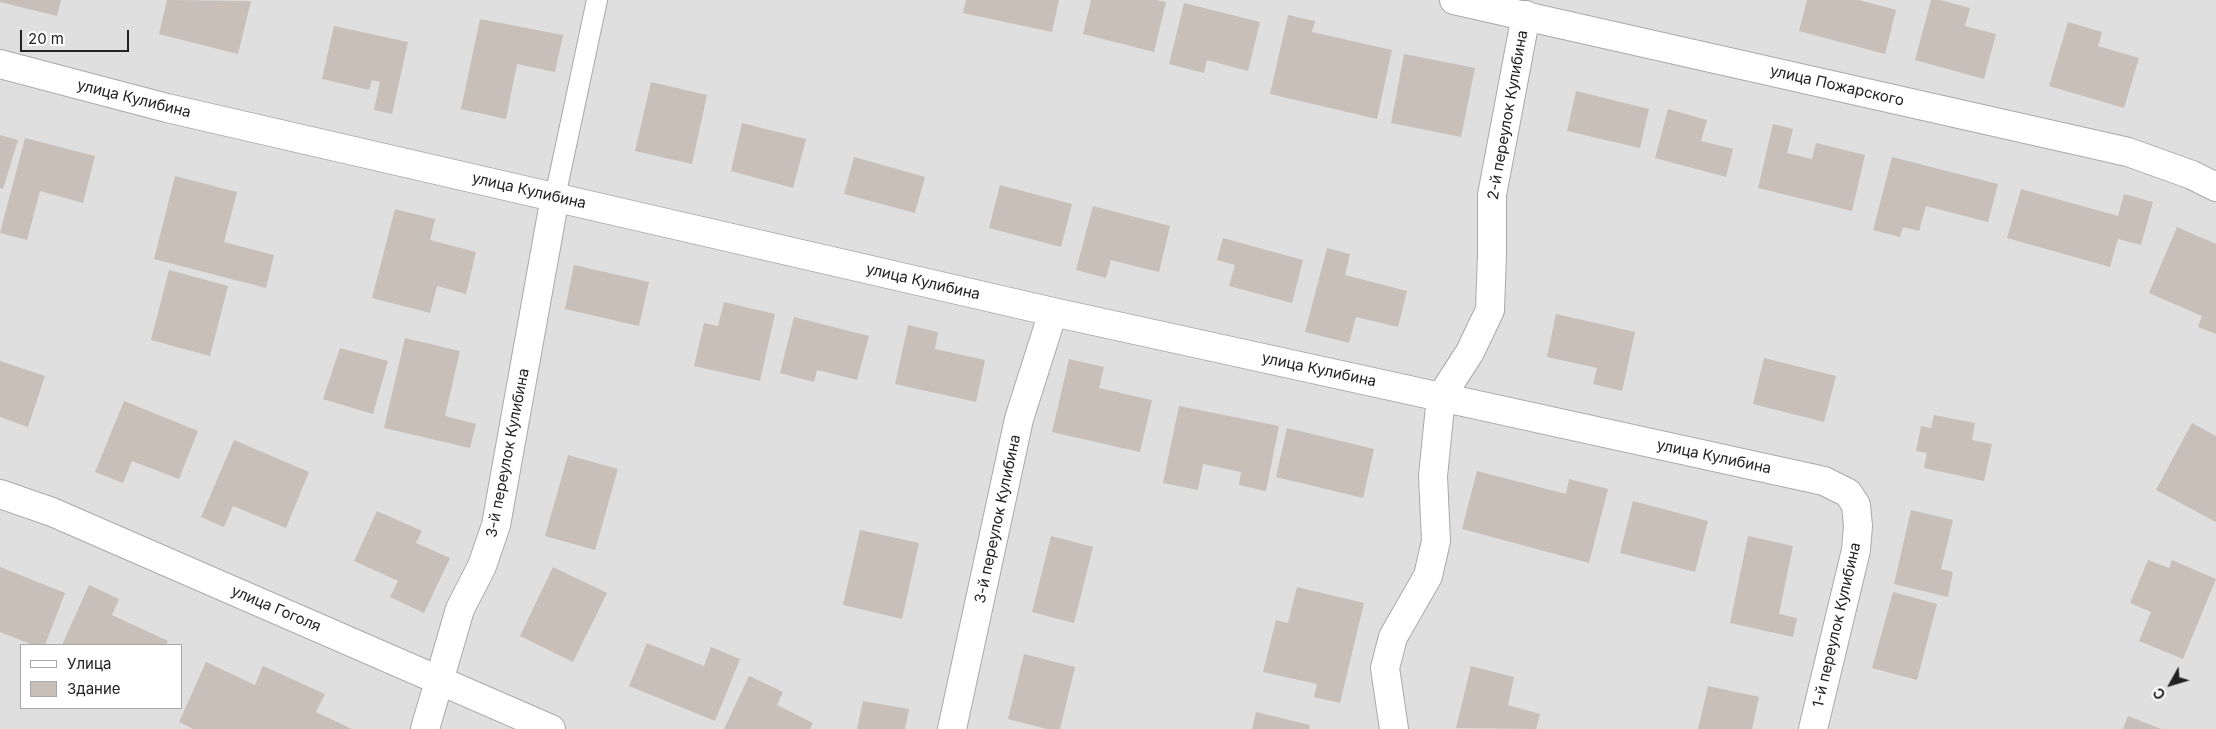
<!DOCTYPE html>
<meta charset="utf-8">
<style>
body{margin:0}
#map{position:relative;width:2216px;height:729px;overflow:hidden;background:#f2efe9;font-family:Inter,sans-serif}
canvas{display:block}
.legend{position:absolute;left:20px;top:644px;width:162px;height:65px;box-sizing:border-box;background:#fff;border:1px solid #a7a7a7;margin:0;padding:6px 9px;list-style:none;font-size:15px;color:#222}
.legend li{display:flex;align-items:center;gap:10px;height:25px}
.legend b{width:25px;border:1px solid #a7a7a7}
.north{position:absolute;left:2146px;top:659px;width:50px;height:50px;-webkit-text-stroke:4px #fff;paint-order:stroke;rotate:231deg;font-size:14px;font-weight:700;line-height:20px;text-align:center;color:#222}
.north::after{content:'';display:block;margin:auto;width:18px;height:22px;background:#222;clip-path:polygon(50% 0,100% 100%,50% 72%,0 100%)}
.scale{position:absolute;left:20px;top:30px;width:109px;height:22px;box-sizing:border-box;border:2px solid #222;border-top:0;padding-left:6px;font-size:15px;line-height:18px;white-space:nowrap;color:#222;-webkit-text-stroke:4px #fff;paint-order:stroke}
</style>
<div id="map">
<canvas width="2216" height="729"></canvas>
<ul class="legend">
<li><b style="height:6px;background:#fff"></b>Улица</li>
<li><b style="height:14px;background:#c7bfb8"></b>Здание</li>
</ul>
<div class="north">С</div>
<div class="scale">20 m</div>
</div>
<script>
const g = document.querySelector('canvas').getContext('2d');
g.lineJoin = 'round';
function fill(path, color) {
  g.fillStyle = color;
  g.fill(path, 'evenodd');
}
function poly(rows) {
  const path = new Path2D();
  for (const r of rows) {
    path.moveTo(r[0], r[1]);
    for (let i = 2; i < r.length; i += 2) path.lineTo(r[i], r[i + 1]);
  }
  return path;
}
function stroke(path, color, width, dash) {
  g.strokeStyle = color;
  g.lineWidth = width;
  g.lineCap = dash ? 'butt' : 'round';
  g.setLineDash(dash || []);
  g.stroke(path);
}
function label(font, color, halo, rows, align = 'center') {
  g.font = font + ' Inter,sans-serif';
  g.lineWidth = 4;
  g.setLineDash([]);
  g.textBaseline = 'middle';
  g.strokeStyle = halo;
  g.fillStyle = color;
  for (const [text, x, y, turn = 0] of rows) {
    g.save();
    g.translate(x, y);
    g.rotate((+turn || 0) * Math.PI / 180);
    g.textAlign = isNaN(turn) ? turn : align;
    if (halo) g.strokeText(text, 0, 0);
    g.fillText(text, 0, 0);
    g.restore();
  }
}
fill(poly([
 [0,0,2216,0,2216,729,0,729],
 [21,645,181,645,181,708,21,708]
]), '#e0dfdf');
fill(poly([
 [0,0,61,0,57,16,0,2],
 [167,0,251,1,238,54,159,34],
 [966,0,1059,0,1052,32,963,13],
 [1091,0,1156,0,1166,2,1154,52,1083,34],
 [1807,0,1859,0,1896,10,1885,54,1799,31],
 [1931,0,1940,0,1970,8,1965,26,1996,34,1984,79,1915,60],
 [1184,3,1260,22,1248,71,1207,60,1204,73,1169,64],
 [1288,15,1315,21,1312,32,1392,50,1377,119,1270,94],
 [480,19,563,35,555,72,517,64,506,119,461,109],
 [2068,22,2102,32,2098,46,2139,58,2124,108,2049,86],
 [334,26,408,42,392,114,374,110,380,82,372,80,369,90,322,79],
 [1404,54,1475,68,1461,137,1391,123],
 [651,82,707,95,692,164,635,151],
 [1576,91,1649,109,1640,148,1567,131],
 [1668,109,1707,120,1701,141,1733,149,1726,177,1655,158],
 [742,123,806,139,793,188,731,171],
 [1773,124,1793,129,1787,153,1812,159,1816,143,1865,155,1852,211,1758,188],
 [0,135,18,140,3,189,0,188],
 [25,138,95,156,83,203,40,191,27,240,0,233],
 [854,157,925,177,915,213,844,194],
 [1892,157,1998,184,1988,222,1926,206,1919,231,1903,227,1900,237,1873,230],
 [175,176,237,192,224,242,274,255,266,288,154,259],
 [1000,185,1072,204,1061,247,989,228],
 [2021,189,2118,216,2124,194,2153,202,2141,245,2118,239,2110,267,2007,238],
 [1093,206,1170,226,1159,272,1111,260,1106,278,1076,270],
 [395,209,435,219,430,240,476,252,466,294,437,286,430,313,372,298],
 [2177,227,2216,244,2216,334,2198,327,2202,316,2149,293],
 [1223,238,1303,260,1292,303,1229,286,1235,265,1217,260],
 [1327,248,1350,254,1345,275,1407,291,1398,327,1356,317,1349,343,1305,332],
 [574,265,649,282,639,326,565,309],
 [169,270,228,286,210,356,151,340],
 [724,302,775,314,760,381,694,366,704,323,718,326],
 [1556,314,1635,332,1622,391,1593,384,1597,368,1547,357],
 [794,317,869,336,857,380,817,370,814,382,780,373],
 [908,325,938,332,935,349,985,360,976,402,895,384],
 [405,338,460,351,445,416,476,424,470,448,384,428],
 [340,348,388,361,373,414,323,399],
 [1764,358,1836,376,1824,422,1753,404],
 [1069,359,1104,367,1099,388,1152,400,1140,452,1052,432],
 [0,361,45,376,28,427,0,417],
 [124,401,198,431,179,479,132,461,123,483,95,472],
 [1179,406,1279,426,1266,491,1239,485,1241,472,1203,464,1198,490,1163,483],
 [1934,415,1975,423,1972,440,1992,444,1984,481,1924,468,1927,453,1916,451,1921,426,1931,428],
 [2192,423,2216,436,2216,522,2156,490],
 [1287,428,1374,449,1363,498,1276,477],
 [234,440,309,472,286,528,233,506,224,527,201,517],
 [568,455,618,469,595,550,545,536],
 [1477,471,1566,494,1569,479,1608,489,1589,563,1462,529],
 [1633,501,1708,521,1695,572,1620,553],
 [1911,510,1953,520,1941,569,1953,572,1948,597,1894,584],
 [377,511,422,531,416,543,450,558,424,613,390,597,398,581,354,561],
 [860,530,919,543,902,619,843,605],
 [1051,536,1093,547,1074,623,1032,612],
 [1748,536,1793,546,1779,614,1797,618,1793,637,1730,623],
 [2148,560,2169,568,2172,560,2216,579,2183,659,2139,641,2151,612,2130,603],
 [0,567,65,593,45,645,33,645,0,632],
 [553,567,607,593,573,662,520,636],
 [89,585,119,599,112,615,168,641,166,645,62,645],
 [1297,587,1364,603,1340,703,1314,697,1317,684,1263,672,1276,620,1288,623],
 [1893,592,1937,604,1917,680,1872,668],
 [647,643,704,666,711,647,740,659,715,721,629,686],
 [1024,654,1075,667,1060,729,1047,729,1008,719],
 [206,662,255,685,263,666,325,694,316,712,352,729,193,729,179,722],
 [1471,666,1514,677,1508,705,1540,714,1536,729,1456,728],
 [749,676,783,692,777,705,813,723,810,729,724,729],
 [1708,686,1759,697,1752,729,1698,729],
 [863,701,909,709,905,729,857,729],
 [1256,712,1310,725,1309,729,1252,729],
 [2128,716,2161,729,2123,729]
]), '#c7bfb8');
const service = poly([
 [555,197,597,0]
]);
const minor = poly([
 [1454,0,2128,152,2192,175,2216,187],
 [0,64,167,108,1053,312,1824,481,1848,493,1856,505,1858,526,1856,550,1813,729],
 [0,494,52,512,551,729],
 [425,729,460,609,482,566,496,525,555,197],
 [952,729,1019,419,1053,312],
 [1394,729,1385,668,1393,637,1428,576,1436,541,1433,476,1441,397,1470,352,1490,310,1492,254,1492,195,1526,15]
]);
stroke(service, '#a9a9a9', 22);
stroke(minor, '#a9a9a9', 30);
stroke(service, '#fff', 20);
stroke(minor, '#fff', 28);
label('15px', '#222', '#fff', [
 ["улица Пожарского",1837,86,13],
 ["улица Кулибина",134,99,14],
 ["2-й переулок Кулибина",1508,115,-80],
 ["улица Кулибина",529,191,13],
 ["улица Кулибина",923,282,13],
 ["улица Кулибина",1319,370,12],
 ["3-й переулок Кулибина",508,453,-79],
 ["улица Кулибина",1714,457,12],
 ["3-й переулок Кулибина",998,519,-78],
 ["улица Гоголя",276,609,23],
 ["1-й переулок Кулибина",1837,625,-77]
]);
</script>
